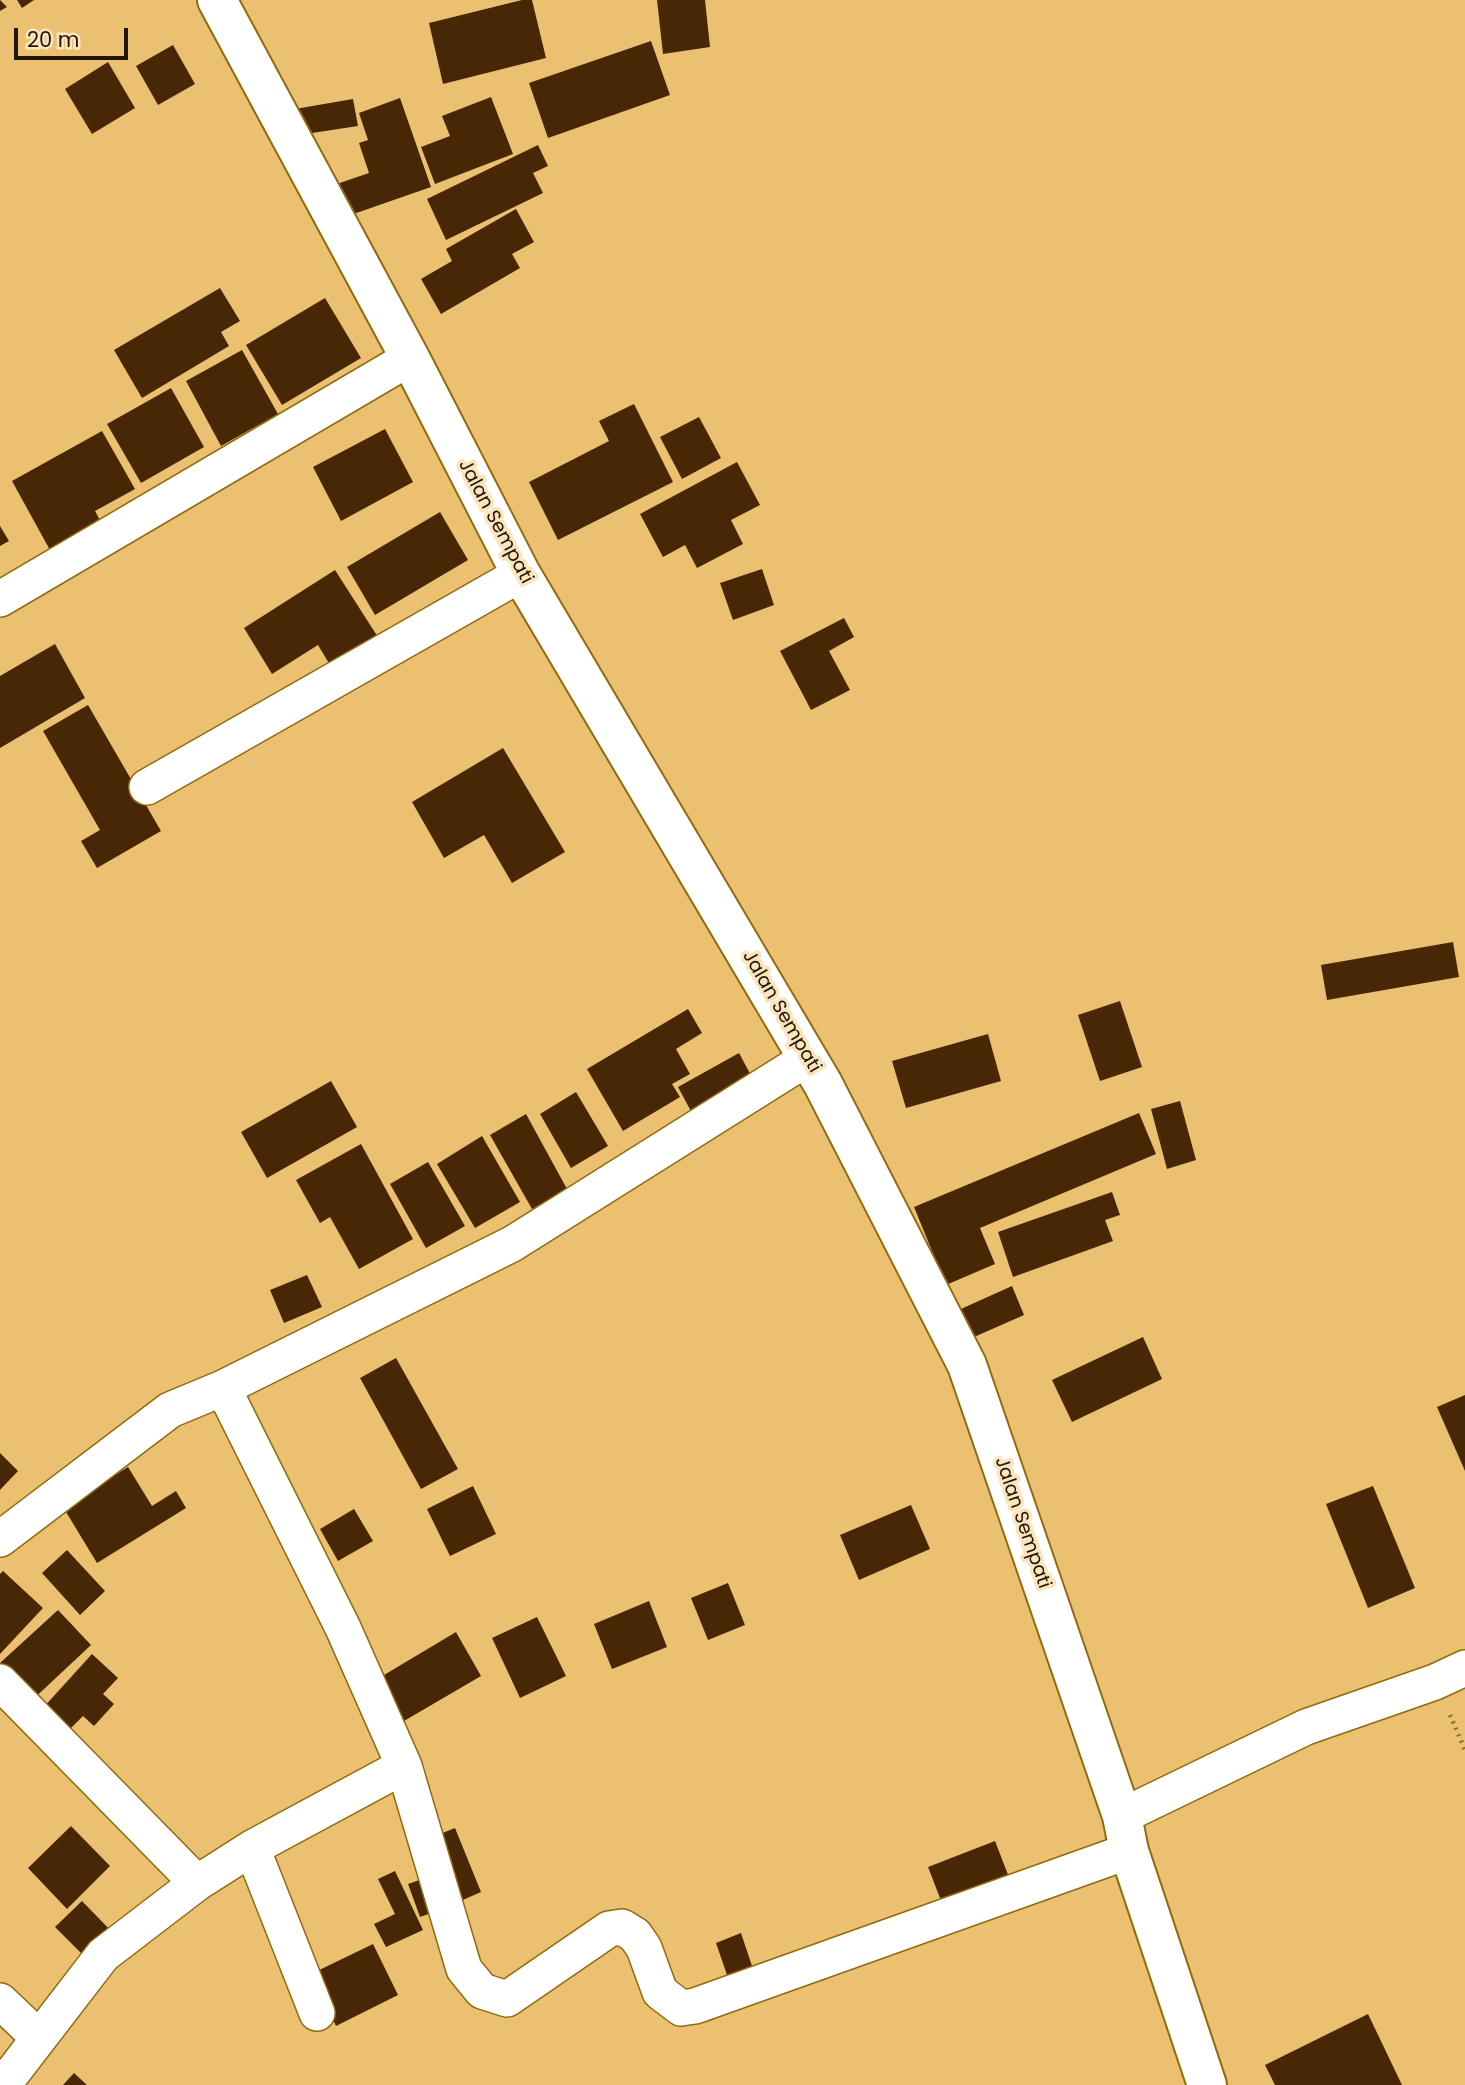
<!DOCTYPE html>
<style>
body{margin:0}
#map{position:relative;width:1465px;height:2085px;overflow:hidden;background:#ebc071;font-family:Poppins,sans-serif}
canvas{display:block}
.scale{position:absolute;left:14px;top:28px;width:114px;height:32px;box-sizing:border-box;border:4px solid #231600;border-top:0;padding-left:9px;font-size:21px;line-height:24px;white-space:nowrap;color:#231600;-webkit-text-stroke:5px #fae5bf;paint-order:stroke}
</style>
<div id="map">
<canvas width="1465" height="2085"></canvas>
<div class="scale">20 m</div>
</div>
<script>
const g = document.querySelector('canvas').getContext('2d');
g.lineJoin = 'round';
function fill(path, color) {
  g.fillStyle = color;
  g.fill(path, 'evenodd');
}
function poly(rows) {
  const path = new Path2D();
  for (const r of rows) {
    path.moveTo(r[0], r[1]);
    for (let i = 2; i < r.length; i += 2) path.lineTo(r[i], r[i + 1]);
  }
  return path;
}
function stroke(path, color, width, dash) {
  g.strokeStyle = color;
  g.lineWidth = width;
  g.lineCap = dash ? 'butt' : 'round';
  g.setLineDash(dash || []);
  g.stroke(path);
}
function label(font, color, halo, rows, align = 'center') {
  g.font = font + ' Poppins,sans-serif';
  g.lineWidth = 7;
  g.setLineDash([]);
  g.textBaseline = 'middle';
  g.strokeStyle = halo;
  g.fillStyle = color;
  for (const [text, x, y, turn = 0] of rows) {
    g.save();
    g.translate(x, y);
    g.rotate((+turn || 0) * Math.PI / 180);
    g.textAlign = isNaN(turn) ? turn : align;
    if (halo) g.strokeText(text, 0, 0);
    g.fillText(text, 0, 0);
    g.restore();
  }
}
fill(poly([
 [0,0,7,7,0,11],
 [17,0,34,0,22,8],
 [522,0,532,0,546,58,443,84,429,23],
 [657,0,705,0,710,47,663,54],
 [651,41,670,95,548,138,529,83],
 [173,45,195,84,158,105,136,66],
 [108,62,135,108,92,134,65,89],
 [491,97,513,154,435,184,421,147,450,136,442,116],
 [400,98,431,187,342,218,331,186,369,173,359,143,368,140,359,113],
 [353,99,358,126,299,135,295,109],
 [538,145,548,166,533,173,543,193,446,240,427,199],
 [516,209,534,242,512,254,520,268,441,314,421,279,452,261,446,249],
 [220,288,240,321,221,332,229,346,142,398,114,350],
 [325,298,361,358,282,405,246,345],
 [242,350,278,414,221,446,186,381],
 [171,388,204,447,141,483,107,424],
 [634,404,673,482,558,540,529,482,609,441,599,421],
 [699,417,721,458,682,479,660,437],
 [385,429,413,482,341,521,313,467],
 [102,431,135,489,95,511,107,533,56,561,12,481],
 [737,462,760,505,731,520,743,544,697,568,685,545,663,557,640,514],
 [440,512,468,560,375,615,347,567],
 [0,526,9,541,0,546],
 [762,569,774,605,733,620,720,583],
 [335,570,383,645,336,675,318,645,272,674,244,628],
 [844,618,854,637,829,651,850,690,811,710,780,651],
 [55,644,85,698,0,748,0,676],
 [88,705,161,831,97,868,81,841,100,830,43,731],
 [503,748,565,852,512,883,484,835,444,858,412,802],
 [1453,942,1459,977,1327,1000,1321,965],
 [1120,1001,1142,1067,1100,1081,1078,1015],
 [688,1009,702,1033,676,1049,690,1074,672,1084,680,1097,623,1131,587,1069],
 [988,1034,1001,1081,906,1108,892,1061],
 [739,1053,754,1081,693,1115,678,1087],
 [331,1081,357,1127,267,1178,241,1132],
 [576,1092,608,1146,571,1168,540,1114],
 [1180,1101,1196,1160,1167,1169,1151,1109],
 [1139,1113,1156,1154,980,1228,995,1264,946,1285,914,1207],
 [526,1114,567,1189,532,1209,490,1135],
 [482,1136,520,1202,475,1228,437,1164],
 [361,1144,413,1239,359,1269,330,1217,320,1223,296,1180],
 [428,1162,465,1226,426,1248,390,1184],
 [1112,1192,1120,1215,1105,1220,1113,1241,1013,1277,998,1232],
 [307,1275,322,1307,284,1323,270,1290],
 [1012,1286,1024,1315,965,1341,952,1313],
 [1143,1337,1162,1379,1072,1422,1052,1380],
 [396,1358,458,1469,421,1489,360,1378],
 [1465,1395,1465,1471,1437,1407],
 [0,1453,18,1471,0,1490],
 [128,1467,152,1506,176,1491,186,1508,97,1563,63,1507],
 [473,1486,496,1534,450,1556,427,1509],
 [1373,1486,1415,1588,1368,1608,1326,1504],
 [911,1505,930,1549,859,1580,840,1535],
 [354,1509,373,1541,338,1561,320,1529],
 [67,1550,105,1591,80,1615,42,1573],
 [3,1571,43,1608,0,1654,0,1574],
 [728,1583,745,1625,708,1640,691,1598],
 [649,1601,667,1647,612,1669,594,1624],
 [58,1610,91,1645,27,1705,0,1676,0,1663],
 [537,1617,566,1676,520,1698,492,1638],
 [456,1632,481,1676,404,1721,379,1678],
 [92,1654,118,1678,103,1694,114,1704,94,1726,83,1716,67,1732,42,1709],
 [71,1826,110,1866,67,1909,28,1868],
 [455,1828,481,1892,456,1903,430,1838],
 [995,1841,1012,1885,945,1911,928,1867],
 [395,1871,423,1930,386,1947,374,1924,395,1914,378,1879],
 [428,1877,440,1910,420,1917,408,1884],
 [82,1901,116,1936,90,1962,55,1927],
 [741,1933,752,1966,727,1975,716,1943],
 [373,1944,398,1995,336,2026,311,1974],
 [1368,2014,1402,2085,1275,2085,1265,2065],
 [74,2073,87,2085,63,2085]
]), '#472705');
const minor = poly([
 [0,599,410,358],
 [147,787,521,574],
 [223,1388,512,1244,808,1058],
 [0,1539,170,1410,223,1388,343,1628,404,1766,252,1848,197,1883],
 [0,1682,197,1883,103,1955,3,2085],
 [404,1766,464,1969,482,1991,507,1999,609,1929,622,1927,635,1935,644,1948,660,1992,681,2008,695,2006,1129,1851],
 [1122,1816,1306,1727,1435,1682,1465,1668],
 [252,1848,317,2013],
 [0,2001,38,2037]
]);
const tertiary = poly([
 [217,0,410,358,521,574,823,1084,967,1365,1122,1816,1129,1851,1207,2085]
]);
stroke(minor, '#926a0d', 38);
stroke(tertiary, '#926a0d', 42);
stroke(poly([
 [1450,1715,1465,1750]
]), '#8b6f3b', 4.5, [2, 5]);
stroke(minor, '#fff', 35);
stroke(tertiary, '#fff', 38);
label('19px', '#231600', '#fae5bf', [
 ["Jalan Sempati",495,522,62],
 ["Jalan Sempati",781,1012,60],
 ["Jalan Sempati",1022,1523,71]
]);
</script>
